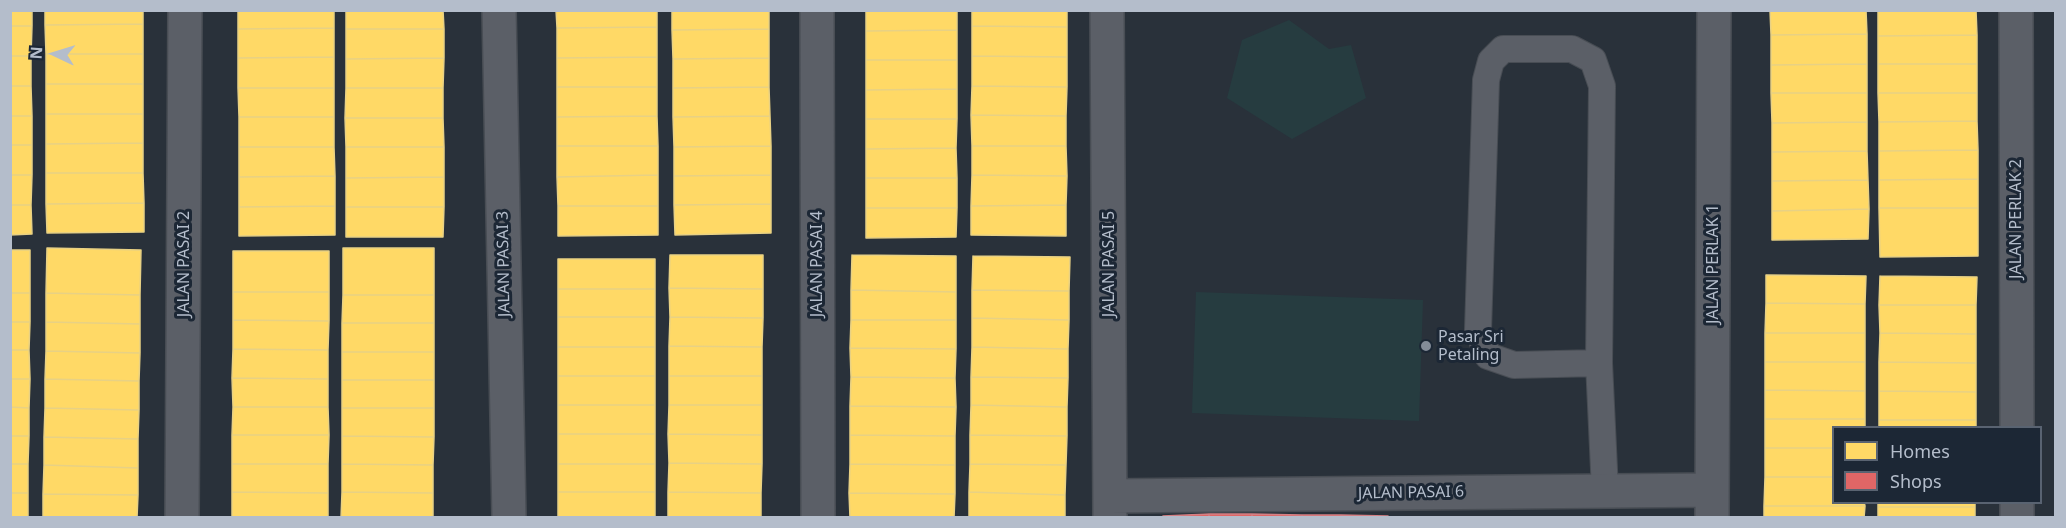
<!DOCTYPE html>
<style>
body{margin:0}
#map{position:relative;width:2066px;height:528px;overflow:hidden;background:#29313a;font-family:"Noto Sans",sans-serif}
canvas{display:block}
.frame{position:absolute;inset:0;border:12px solid #b4bdcb;pointer-events:none}
.legend{position:absolute;left:1832px;top:426px;width:210px;height:78px;box-sizing:border-box;background:#1c2735;border:2px solid #596371;margin:0;padding:8px 10px;list-style:none;font-size:18px;color:#b4bdcb}
.legend li{display:flex;align-items:center;gap:12px;height:30px}
.legend b{width:30px;border:2px solid #596371}
.north{position:absolute;left:24px;top:24px;width:60px;height:60px;-webkit-text-stroke:4px #1c2735;paint-order:stroke;rotate:274deg;font-size:16px;font-weight:700;line-height:24px;text-align:center;color:#b4bdcb}
.north::after{content:'';display:block;margin:auto;width:21px;height:27px;background:#b4bdcb;clip-path:polygon(50% 0,100% 100%,50% 72%,0 100%)}
</style>
<div id="map">
<canvas width="2066" height="528"></canvas>
<div class="frame"></div>
<ul class="legend">
<li><b style="height:16px;background:#ffd966"></b>Homes</li>
<li><b style="height:16px;background:#e06666"></b>Shops</li>
</ul>
<div class="north">N</div>
</div>
<script>
const g = document.querySelector('canvas').getContext('2d');
g.lineJoin = 'round';
function fill(path, color) {
  g.fillStyle = color;
  g.fill(path, 'evenodd');
}
function poly(rows) {
  const path = new Path2D();
  for (const r of rows) {
    path.moveTo(r[0], r[1]);
    for (let i = 2; i < r.length; i += 2) path.lineTo(r[i], r[i + 1]);
  }
  return path;
}
function stroke(path, color, width, dash) {
  g.strokeStyle = color;
  g.lineWidth = width;
  g.lineCap = dash ? 'butt' : 'round';
  g.setLineDash(dash || []);
  g.stroke(path);
}
function label(font, color, halo, rows, align = 'center') {
  g.font = font + ' "Noto Sans",sans-serif';
  g.lineWidth = 6;
  g.setLineDash([]);
  g.textBaseline = 'middle';
  g.strokeStyle = halo;
  g.fillStyle = color;
  for (const [text, x, y, turn = 0] of rows) {
    g.save();
    g.translate(x, y);
    g.rotate((+turn || 0) * Math.PI / 180);
    g.textAlign = isNaN(turn) ? turn : align;
    if (halo) g.strokeText(text, 0, 0);
    g.fillText(text, 0, 0);
    g.restore();
  }
}
fill(poly([
 [1289,20,1329,49,1351,45,1366,98,1292,139,1227,98,1242,40],
 [1196,292,1423,300,1419,421,1192,413]
]), '#263c40');
const homes = poly([
 [10,10,32,10,32,26,10,26,10,10],
 [45,10,143,10,143,24,45,25,45,10],
 [238,10,334,10,334,28,238,29,238,10],
 [346,10,443,10,444,29,346,29,346,10],
 [556,10,657,10,657,27,557,28,556,10],
 [672,10,769,10,769,29,672,30,672,10],
 [866,10,957,10,957,30,866,31,866,10],
 [972,10,1067,10,1067,27,972,26,972,10],
 [1770,10,1866,10,1867,34,1771,35,1770,10],
 [1878,10,1976,10,1977,35,1878,36,1878,10],
 [143,24,143,54,46,54,45,25,143,24],
 [10,26,32,26,31,56,10,56,10,26],
 [972,26,1067,27,1067,57,972,56,972,26],
 [657,27,657,57,557,58,557,28,657,27],
 [334,28,334,57,238,58,238,29,334,28],
 [346,29,444,29,444,58,346,59,346,29],
 [769,29,769,58,673,59,672,30,769,29],
 [957,30,957,60,866,60,866,31,957,30],
 [1867,34,1867,64,1771,65,1771,35,1867,34],
 [1977,35,1977,64,1878,64,1878,36,1977,35],
 [46,54,143,54,143,84,46,84,46,54],
 [10,56,31,56,31,86,10,86,10,56],
 [972,56,1067,57,1067,87,972,86,972,56],
 [334,57,334,88,238,88,238,58,334,57],
 [657,57,657,87,557,87,557,58,657,57],
 [444,58,443,88,346,88,346,59,444,58],
 [769,58,769,87,673,88,673,59,769,58],
 [866,60,957,60,957,89,866,90,866,60],
 [1867,64,1867,93,1771,93,1771,65,1867,64],
 [1878,64,1977,64,1977,93,1878,93,1878,64],
 [46,84,143,84,143,114,46,114,46,84],
 [10,86,31,86,32,116,10,116,10,86],
 [972,86,1067,87,1066,116,971,115,972,86],
 [557,87,657,87,657,116,557,117,557,87],
 [769,87,770,116,673,117,673,88,769,87],
 [238,88,334,88,334,117,239,117,238,88],
 [346,88,443,88,443,118,345,118,346,88],
 [957,89,957,119,866,119,866,90,957,89],
 [1771,93,1867,93,1867,122,1772,123,1771,93],
 [1878,93,1977,93,1977,121,1879,122,1878,93],
 [46,114,143,114,143,143,46,144,46,114],
 [971,115,1066,116,1066,146,972,146,971,115],
 [10,116,32,116,32,145,10,145,10,116],
 [657,116,658,146,557,146,557,117,657,116],
 [770,116,771,146,674,147,673,117,770,116],
 [239,117,334,117,334,147,239,147,239,117],
 [345,118,443,118,444,147,346,147,345,118],
 [866,119,957,119,956,148,866,149,866,119],
 [1977,121,1978,150,1879,151,1879,122,1977,121],
 [1867,122,1867,151,1772,152,1772,123,1867,122],
 [143,143,143,173,46,173,46,144,143,143],
 [10,145,32,145,32,175,10,175,10,145],
 [557,146,658,146,658,175,557,177,557,146],
 [771,146,771,175,674,176,674,147,771,146],
 [972,146,1066,146,1067,176,972,175,972,146],
 [239,147,334,147,335,176,239,177,239,147],
 [346,147,444,147,444,177,346,178,346,147],
 [956,148,957,178,866,178,866,149,956,148],
 [1978,150,1978,179,1879,180,1879,151,1978,150],
 [1867,151,1868,180,1772,181,1772,152,1867,151],
 [46,173,143,173,144,203,46,204,46,173],
 [10,175,32,175,31,205,10,205,10,175],
 [658,175,658,206,558,206,557,177,658,175],
 [771,175,771,204,674,205,674,176,771,175],
 [972,175,1067,176,1066,205,971,206,972,175],
 [335,176,335,206,239,207,239,177,335,176],
 [444,177,444,207,346,207,346,178,444,177],
 [866,178,957,178,957,208,866,208,866,178],
 [1978,179,1978,208,1879,208,1879,180,1978,179],
 [1868,180,1869,209,1772,211,1772,181,1868,180],
 [144,203,144,232,47,233,46,204,144,203],
 [771,204,771,233,675,235,674,205,771,204],
 [10,205,31,205,32,234,10,235,10,205],
 [1066,205,1066,236,971,235,971,206,1066,205],
 [335,206,335,235,239,236,239,207,335,206],
 [558,206,658,206,658,235,558,236,558,206],
 [346,207,444,207,443,237,346,237,346,207],
 [866,208,957,208,956,237,866,238,866,208],
 [1879,208,1978,208,1978,256,1880,257,1879,208],
 [1869,209,1868,239,1772,240,1772,211,1869,209],
 [47,248,141,250,140,295,46,293,47,248],
 [343,248,434,248,434,295,343,295,343,248],
 [10,250,30,250,30,293,10,293,10,250],
 [233,251,329,251,329,292,233,292,233,251],
 [670,255,763,255,763,289,669,288,670,255],
 [852,255,956,256,956,292,851,290,852,255],
 [973,256,1070,257,1069,291,972,290,973,256],
 [558,259,655,259,655,289,558,289,558,259],
 [1766,275,1866,276,1865,304,1766,303,1766,275],
 [1880,276,1977,277,1976,305,1879,305,1880,276],
 [669,288,763,289,763,318,670,317,669,288],
 [558,289,655,289,655,317,558,317,558,289],
 [851,290,956,292,956,320,851,320,851,290],
 [972,290,1069,291,1069,320,972,318,972,290],
 [233,292,329,292,329,321,233,320,233,292],
 [10,293,30,293,30,322,10,322,10,293],
 [46,293,140,295,140,324,46,322,46,293],
 [343,295,434,295,434,323,342,323,343,295],
 [1766,303,1865,304,1865,333,1765,333,1766,303],
 [1879,305,1976,305,1976,334,1880,333,1879,305],
 [558,317,655,317,655,347,558,347,558,317],
 [670,317,763,318,762,347,669,346,670,317],
 [972,318,1069,320,1068,349,972,347,972,318],
 [233,320,329,321,328,350,233,349,233,320],
 [851,320,956,320,956,349,850,348,851,320],
 [10,322,30,322,29,350,10,350,10,322],
 [46,322,140,324,140,353,46,351,46,322],
 [342,323,434,323,434,352,342,352,342,323],
 [1765,333,1865,333,1865,362,1765,362,1765,333],
 [1880,333,1976,334,1976,363,1879,362,1880,333],
 [669,346,762,347,762,376,669,376,669,346],
 [558,347,655,347,655,376,558,376,558,347],
 [972,347,1068,349,1068,378,971,377,972,347],
 [850,348,956,349,955,378,851,377,850,348],
 [233,349,328,350,328,379,232,378,233,349],
 [10,350,29,350,30,379,10,379,10,350],
 [46,351,140,353,139,381,45,379,46,351],
 [342,352,434,352,434,380,342,380,342,352],
 [1765,362,1865,362,1865,391,1765,390,1765,362],
 [1879,362,1976,363,1976,392,1879,391,1879,362],
 [558,376,655,376,655,405,558,405,558,376],
 [669,376,762,376,762,405,669,405,669,376],
 [851,377,955,378,956,407,850,406,851,377],
 [971,377,1068,378,1067,407,971,405,971,377],
 [232,378,328,379,328,407,233,407,232,378],
 [10,379,30,379,29,408,10,407,10,379],
 [45,379,139,381,139,410,45,408,45,379],
 [342,380,434,380,434,408,342,408,342,380],
 [1765,390,1865,391,1865,419,1765,419,1765,390],
 [1879,391,1976,392,1976,420,1879,420,1879,391],
 [558,405,655,405,655,434,558,434,558,405],
 [669,405,762,405,762,435,668,434,669,405],
 [971,405,1067,407,1067,436,970,435,971,405],
 [850,406,956,407,955,436,850,435,850,406],
 [10,407,29,408,29,436,10,436,10,407],
 [233,407,328,407,329,435,232,435,233,407],
 [45,408,139,410,138,439,44,437,45,408],
 [342,408,434,408,434,437,342,436,342,408],
 [1765,419,1865,419,1865,428,1834,428,1834,448,1765,448,1765,419],
 [1879,420,1976,420,1976,428,1879,428,1879,420],
 [558,434,655,434,655,464,558,464,558,434],
 [668,434,762,435,762,464,669,463,668,434],
 [232,435,329,435,328,464,232,464,232,435],
 [850,435,955,436,955,465,850,464,850,435],
 [970,435,1067,436,1066,465,970,464,970,435],
 [10,436,29,436,28,464,10,464,10,436],
 [342,436,434,437,433,465,342,464,342,436],
 [44,437,138,439,138,468,44,465,44,437],
 [1765,448,1834,448,1834,477,1765,477,1765,448],
 [669,463,762,464,761,493,668,492,669,463],
 [10,464,28,464,28,493,10,493,10,464],
 [232,464,328,464,328,493,232,492,232,464],
 [342,464,433,465,433,493,342,492,342,464],
 [558,464,655,464,655,492,558,492,558,464],
 [850,464,955,465,955,494,849,493,850,464],
 [970,464,1066,465,1065,495,969,492,970,464],
 [44,465,138,468,138,495,43,494,44,465],
 [1765,477,1834,477,1834,502,1864,502,1865,506,1764,506,1765,477],
 [232,492,328,493,328,518,232,518,232,492],
 [342,492,433,493,433,518,341,518,342,492],
 [558,492,655,492,655,518,558,518,558,492],
 [668,492,761,493,761,518,668,518,668,492],
 [969,492,1065,495,1065,518,969,518,969,492],
 [10,493,28,493,28,518,10,518,10,493],
 [849,493,955,494,954,518,850,518,849,493],
 [43,494,138,495,137,518,43,518,43,494],
 [1878,502,1975,502,1975,507,1878,507,1878,502],
 [1764,506,1865,506,1864,518,1764,518,1764,506],
 [1878,507,1975,507,1975,518,1878,518,1878,507]
]);
fill(homes, '#ffd966');
stroke(homes, '#e8d184', 1.5);
const shops = poly([
 [1209,514,1209,518,1161,518,1163,516,1209,514],
 [1209,514,1252,514,1252,518,1209,518,1209,514],
 [1252,514,1302,515,1302,518,1252,518,1252,514],
 [1302,515,1341,515,1341,518,1302,518,1302,515],
 [1341,515,1388,516,1388,518,1341,518,1341,515]
]);
fill(shops, '#e06666');
stroke(shops, '#d38084', 1.5);
const service = poly([
 [1599,363,1514,365,1488,356,1478,330,1486,80,1491,61,1503,49,1572,49,1593,60,1602,86,1599,363,1605,491]
]);
const minor = poly([
 [499,10,509,518],
 [817,10,818,518],
 [1107,10,1110,518],
 [2016,10,2017,428],
 [1110,496,1712,490],
 [2017,502,2017,518],
 [182,518,185,10],
 [1712,518,1714,10]
]);
stroke(service, '#484d54', 28);
stroke(minor, '#484d54', 36);
stroke(service, '#5b5f67', 26);
stroke(minor, '#5b5f67', 33);
for (const [x, y, r, color] of [
 [1426,346,6,"#838c98"]
]) {
  const dot = new Path2D();
  dot.arc(x, y, r, 0, 2 * Math.PI);
  g.fillStyle = color;
  g.fill(dot);
  stroke(dot, '#1c2735', 2);
}
label('16px', '#b4bdcb', '#1c2735', [
 ["JALAN PERLAK 2",2016,219,-90],
 ["JALAN PASAI 2",184,264,-90],
 ["JALAN PASAI 3",504,264,-91],
 ["JALAN PASAI 4",817,264,-90],
 ["JALAN PASAI 5",1109,264,-90],
 ["JALAN PERLAK 1",1713,264,-90],
 ["JALAN PASAI 6",1411,493,-1]
]);
label('16px', '#b4bdcb', '#1c2735', [
 ["Pasar Sri",1438,337],
 ["Petaling",1438,355]
], 'left');
</script>
